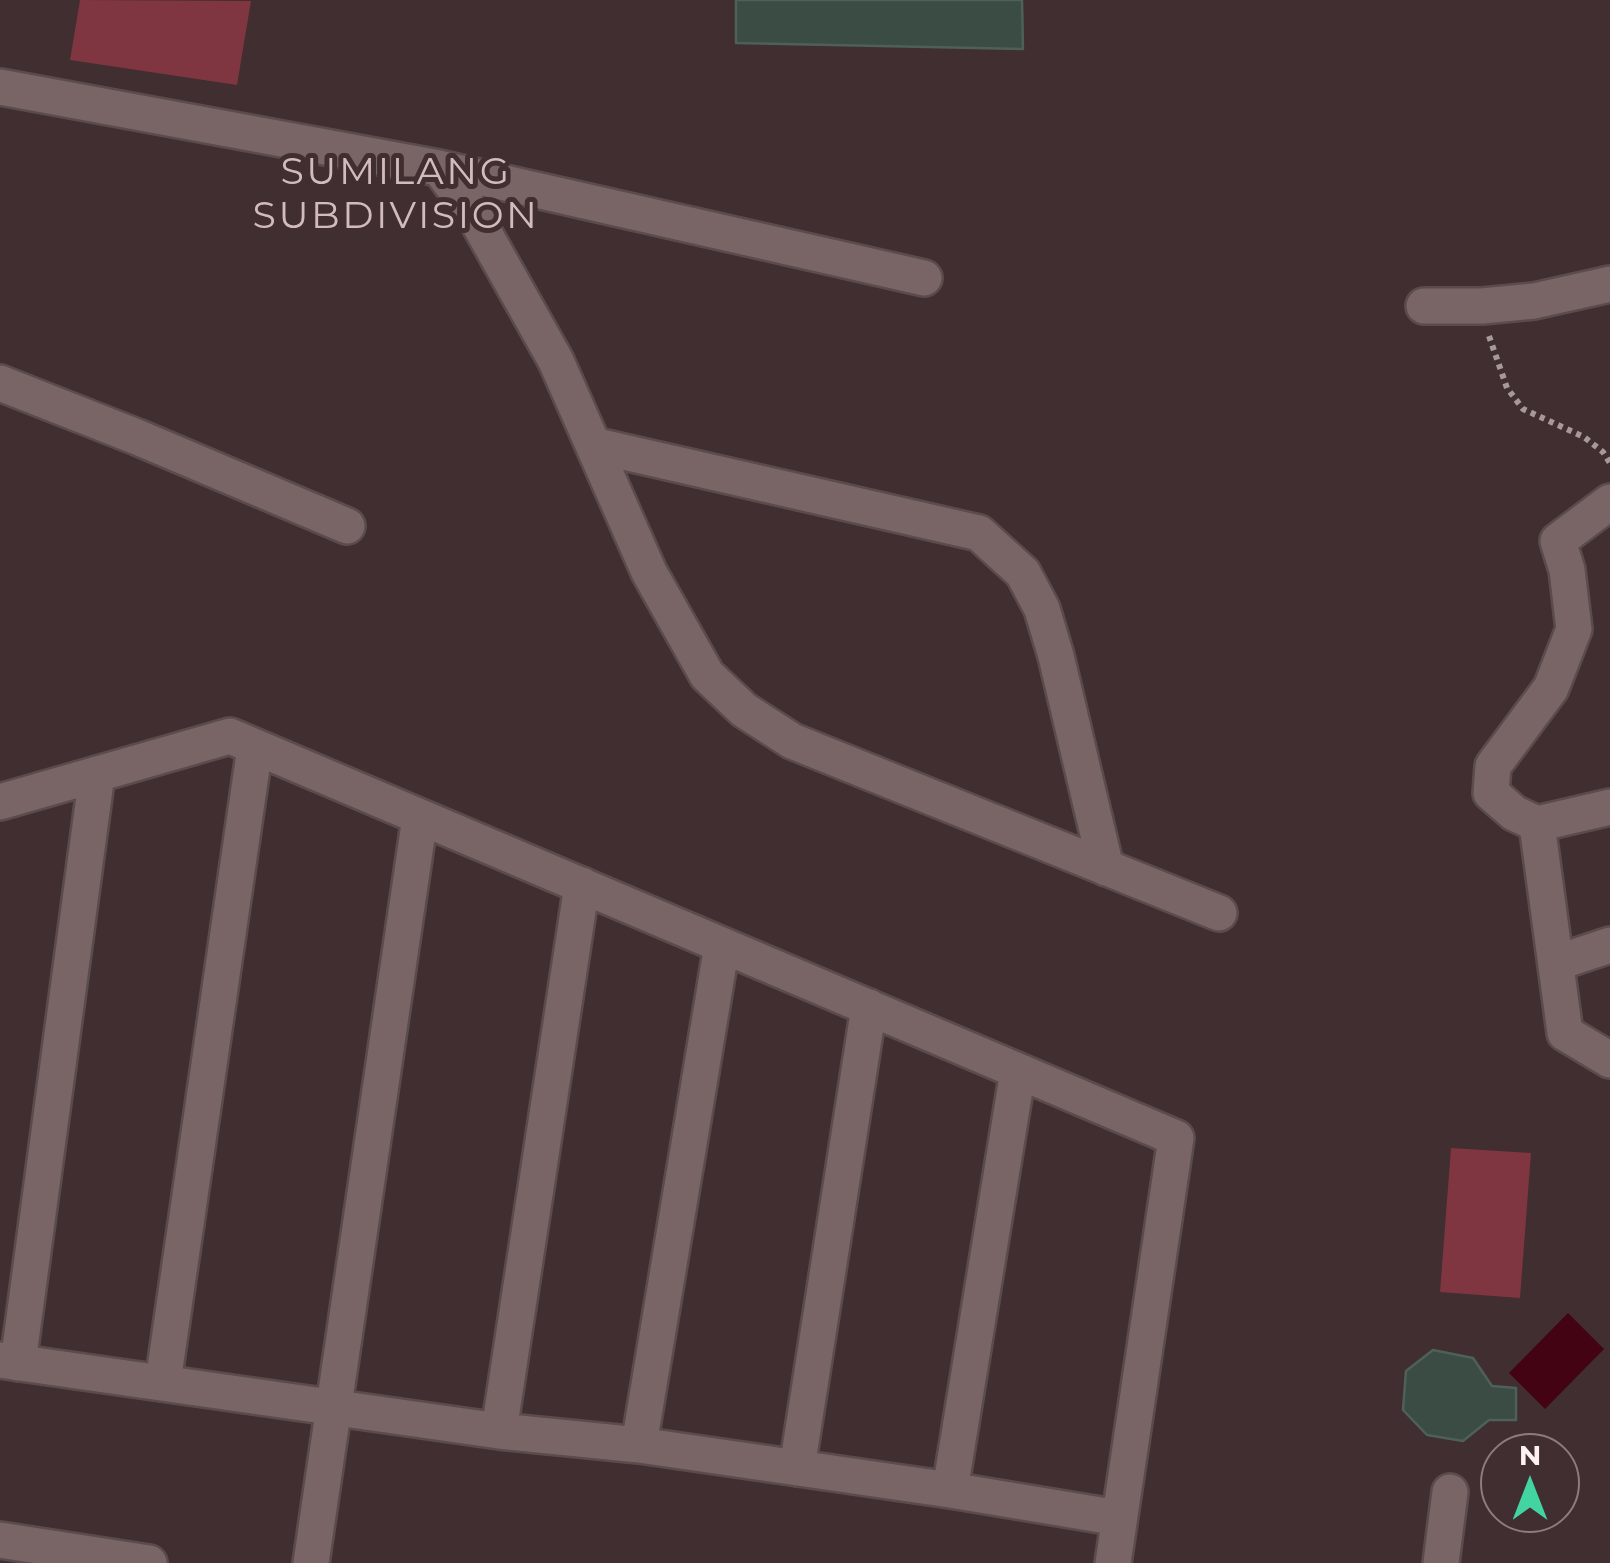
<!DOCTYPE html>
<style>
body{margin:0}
#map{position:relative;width:1610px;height:1563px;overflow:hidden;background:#402e30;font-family:Montserrat,sans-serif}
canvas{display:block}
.north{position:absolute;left:1480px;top:1433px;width:100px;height:100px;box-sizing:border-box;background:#402e30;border:2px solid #8c7c7d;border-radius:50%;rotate:0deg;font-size:28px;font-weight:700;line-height:40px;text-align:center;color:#fdf1f1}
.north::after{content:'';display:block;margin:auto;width:35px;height:45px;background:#42d4a1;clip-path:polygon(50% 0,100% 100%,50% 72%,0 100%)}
</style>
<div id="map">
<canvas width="1610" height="1563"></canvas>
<div class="north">N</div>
</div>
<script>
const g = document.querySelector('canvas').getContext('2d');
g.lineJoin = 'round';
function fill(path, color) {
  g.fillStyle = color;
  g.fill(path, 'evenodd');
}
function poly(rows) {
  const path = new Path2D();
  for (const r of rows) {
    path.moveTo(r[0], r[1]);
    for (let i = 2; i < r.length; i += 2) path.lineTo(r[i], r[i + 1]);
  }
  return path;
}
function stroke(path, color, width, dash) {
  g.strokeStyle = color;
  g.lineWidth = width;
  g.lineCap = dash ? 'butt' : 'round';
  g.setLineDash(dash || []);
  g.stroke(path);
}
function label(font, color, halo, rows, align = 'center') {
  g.font = font + ' Montserrat,sans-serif';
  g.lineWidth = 10;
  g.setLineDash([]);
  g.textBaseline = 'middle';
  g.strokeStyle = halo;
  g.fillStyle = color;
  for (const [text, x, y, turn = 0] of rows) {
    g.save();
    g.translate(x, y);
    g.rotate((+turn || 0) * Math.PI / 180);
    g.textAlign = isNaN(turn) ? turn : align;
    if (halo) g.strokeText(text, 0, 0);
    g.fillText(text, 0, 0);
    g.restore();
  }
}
fill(poly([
 [80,0,251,1,237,85,70,60],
 [1451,1148,1531,1153,1520,1298,1440,1292]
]), '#7f3640');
fill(poly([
 [1568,1313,1604,1349,1545,1409,1509,1373]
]), '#430313');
const building = poly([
 [736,0,1022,0,1023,49,736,43,736,0],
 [1433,1350,1473,1358,1492,1386,1516,1388,1516,1420,1489,1420,1463,1441,1427,1435,1403,1410,1406,1371,1433,1350]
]);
fill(building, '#3a4c44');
stroke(building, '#4e6158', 2.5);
const minor = poly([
 [0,87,439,168,924,278],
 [439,168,473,213,556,361,649,572,707,675,744,710,792,741,1219,913],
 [1424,306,1482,306,1534,301,1610,284],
 [0,383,137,437,347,526],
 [593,445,979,533,1023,573,1042,609,1056,656,1106,868],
 [0,802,230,736,1176,1138,1113,1563],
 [1610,807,1537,824,1565,1033,1610,1060],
 [1537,824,1514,813,1491,793,1493,766,1551,688,1574,629,1567,570,1558,541,1610,502],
 [1556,963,1610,945],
 [0,1360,499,1431,639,1445,950,1490,1119,1518],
 [18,1363,97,774],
 [163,1382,255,747],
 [499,1431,582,885],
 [639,1445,722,945],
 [797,1468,869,1007],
 [950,1490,1018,1071],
 [0,1540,149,1563],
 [311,1563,420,817],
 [1441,1563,1450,1492]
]);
stroke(minor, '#5a4b4c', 40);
stroke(poly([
 [1489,336,1507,388,1523,409,1584,437,1603,452,1610,463]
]), '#a7999a', 6, [5, 5]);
stroke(minor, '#796566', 35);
g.letterSpacing = '2.5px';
label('38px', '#d2bbbc', '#402e30', [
 ["SUMILANG",396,173],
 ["SUBDIVISION",396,217]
]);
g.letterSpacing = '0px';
</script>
